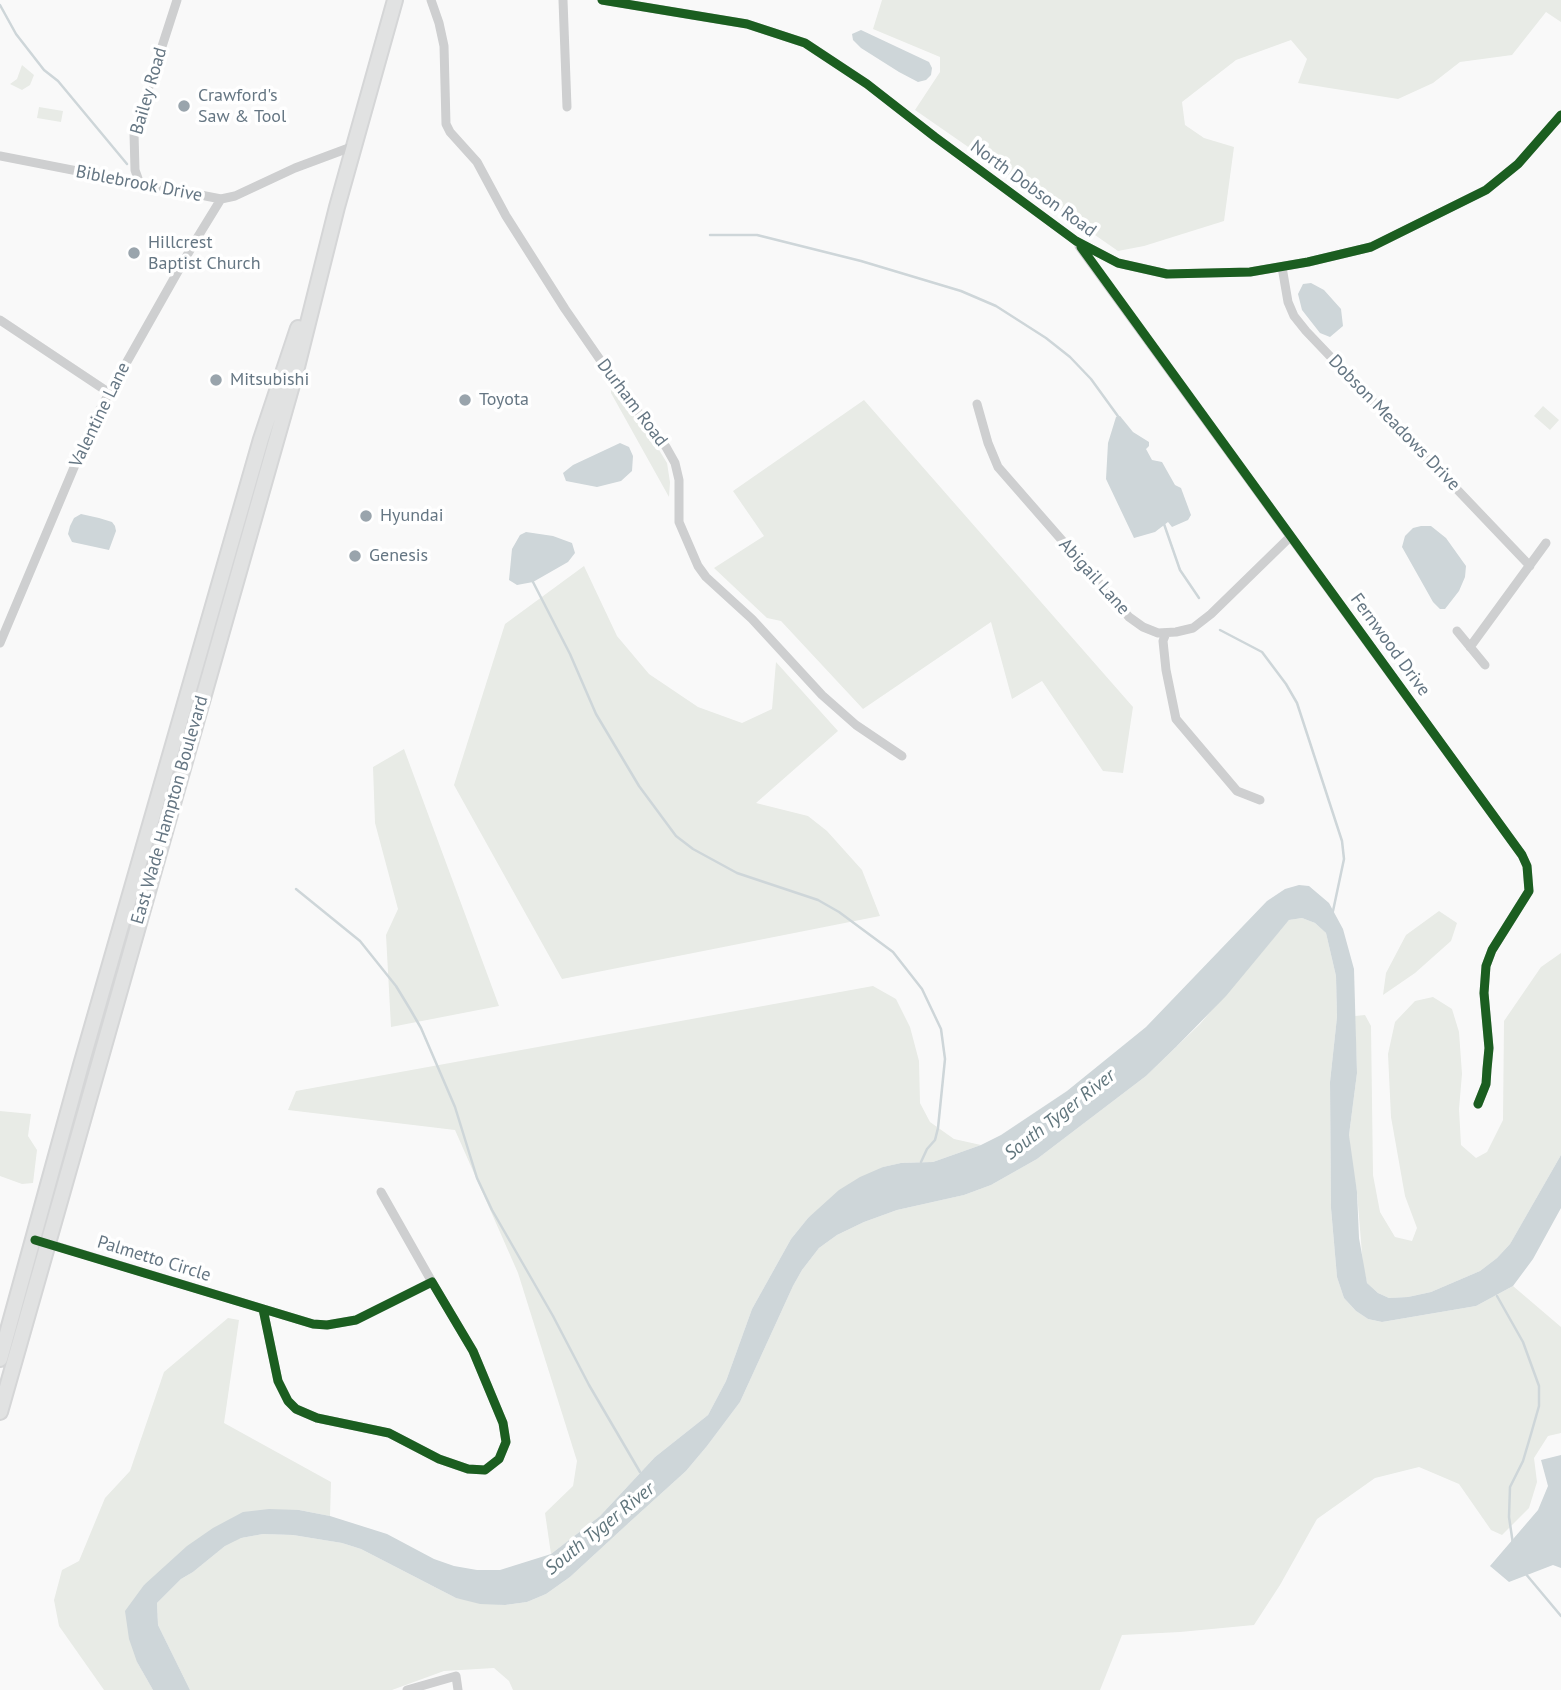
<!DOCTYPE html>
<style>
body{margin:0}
canvas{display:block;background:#f9f9f9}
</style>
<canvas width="1561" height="1690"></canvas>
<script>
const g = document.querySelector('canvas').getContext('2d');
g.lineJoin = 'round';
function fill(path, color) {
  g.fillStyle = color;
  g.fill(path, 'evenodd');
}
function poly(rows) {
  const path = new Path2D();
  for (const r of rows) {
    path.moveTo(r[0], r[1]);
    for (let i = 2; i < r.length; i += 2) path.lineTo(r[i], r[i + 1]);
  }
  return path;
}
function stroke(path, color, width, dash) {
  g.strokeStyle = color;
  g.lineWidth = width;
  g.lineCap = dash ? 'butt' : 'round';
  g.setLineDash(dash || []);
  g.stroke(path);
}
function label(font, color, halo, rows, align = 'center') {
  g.font = font + ' "PT Sans",sans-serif';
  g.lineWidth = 7;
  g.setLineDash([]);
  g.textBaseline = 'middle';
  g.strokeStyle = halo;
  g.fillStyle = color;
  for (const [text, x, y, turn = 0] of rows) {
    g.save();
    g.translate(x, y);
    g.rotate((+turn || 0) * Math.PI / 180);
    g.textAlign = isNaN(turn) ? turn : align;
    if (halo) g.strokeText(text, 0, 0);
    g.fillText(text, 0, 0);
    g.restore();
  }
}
fill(poly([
 [882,0,1561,0,1561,22,1546,12,1512,55,1460,62,1433,83,1398,99,1298,83,1307,59,1291,40,1236,60,1182,102,1185,125,1204,138,1234,147,1224,221,1144,246,1118,251,915,110,940,72,940,57,873,29],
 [22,65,34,75,30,85,22,90,10,84,17,79],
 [39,107,63,111,61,122,37,118],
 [611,387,656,445,667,463,670,482,669,497,611,393],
 [864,400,1133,707,1123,773,1103,771,1042,681,1012,699,991,622,863,709,781,621,767,618,714,568,764,536,733,491],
 [1543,406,1559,420,1550,430,1534,416],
 [584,566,617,636,649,674,698,707,742,723,772,709,776,662,838,731,756,803,808,816,827,831,862,870,880,916,562,979,454,785,505,624],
 [404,749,499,1006,391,1027,386,935,398,909,375,823,373,767],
 [1439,911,1457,923,1451,941,1415,973,1383,995,1386,973,1406,935],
 [1302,918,1315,923,1326,933,1336,976,1337,1017,1330,1082,1331,1208,1337,1277,1344,1298,1356,1311,1368,1319,1382,1322,1476,1306,1513,1286,1561,1327,1561,1433,1548,1436,1534,1458,1537,1482,1529,1508,1502,1535,1491,1530,1459,1484,1419,1467,1375,1478,1317,1519,1280,1585,1254,1625,1180,1632,1122,1635,1100,1690,513,1690,509,1681,494,1668,444,1671,392,1690,190,1690,158,1625,157,1603,181,1579,193,1572,225,1546,241,1538,263,1534,293,1535,342,1543,361,1549,456,1598,505,1605,527,1602,546,1594,570,1577,633,1519,686,1471,707,1446,740,1402,793,1286,802,1270,819,1248,837,1235,864,1222,897,1210,964,1195,991,1185,1037,1159,1146,1076,1200,1024,1289,920],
 [1561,953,1561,1155,1510,1244,1497,1258,1480,1271,1431,1292,1408,1297,1389,1298,1378,1293,1367,1283,1363,1266,1357,1192,1351,1158,1349,1135,1357,1073,1355,1016,1365,1015,1371,1026,1373,1175,1380,1212,1395,1237,1412,1241,1417,1228,1405,1196,1391,1117,1388,1054,1395,1022,1415,1001,1433,997,1452,1009,1459,1032,1462,1074,1459,1109,1461,1145,1476,1158,1487,1152,1503,1120,1504,1021,1541,967],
 [873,986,896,999,910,1027,919,1061,920,1103,930,1122,954,1139,981,1145,933,1162,901,1163,883,1167,808,1218,791,1239,752,1309,726,1381,708,1415,655,1457,600,1516,551,1554,545,1513,573,1486,577,1461,518,1273,455,1130,288,1110,296,1091],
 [0,1111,31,1114,28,1136,37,1150,33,1183,22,1184,0,1176],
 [228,1318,239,1320,224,1423,331,1482,330,1516,299,1510,144,1585,137,1662,153,1690,104,1690,59,1626,54,1600,62,1570,79,1561,105,1498,130,1471,164,1372]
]), '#e8ebe6');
fill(poly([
 [861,30,929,62,932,68,931,75,926,80,918,82,899,72,861,48,853,40,852,34],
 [1311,283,1324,290,1341,309,1343,326,1330,337,1320,333,1302,310,1298,294,1303,284],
 [1120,416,1133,432,1149,442,1149,446,1146,449,1152,460,1162,462,1175,485,1181,488,1191,515,1188,520,1172,527,1168,522,1155,532,1134,538,1106,479,1108,443,1116,417],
 [620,443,629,447,633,456,632,471,621,481,597,487,566,481,563,473,573,465],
 [81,514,99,518,112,522,115,526,116,531,109,550,72,542,68,534,70,526,74,518],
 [1421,526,1431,526,1446,538,1466,566,1465,577,1459,591,1445,609,1440,609,1433,602,1402,547,1405,536,1413,528],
 [526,532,553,536,572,543,575,553,568,562,533,582,517,585,509,580,512,549,520,535],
 [1299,885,1309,886,1329,903,1343,929,1354,969,1357,1073,1349,1135,1357,1192,1359,1238,1367,1283,1378,1293,1389,1298,1408,1297,1431,1292,1480,1271,1497,1258,1510,1244,1561,1155,1561,1208,1533,1259,1513,1286,1476,1306,1382,1322,1368,1319,1356,1311,1344,1298,1337,1277,1331,1208,1330,1082,1337,1017,1336,976,1326,933,1315,923,1302,918,1289,920,1226,996,1176,1047,1146,1076,1037,1159,991,1185,964,1195,897,1210,864,1222,837,1235,819,1248,802,1270,793,1286,740,1402,707,1446,686,1471,633,1519,570,1577,546,1594,527,1602,505,1605,480,1604,456,1598,361,1549,342,1543,293,1535,263,1534,241,1538,225,1546,193,1572,181,1579,157,1603,158,1625,190,1690,153,1690,137,1662,129,1639,125,1611,144,1585,187,1546,213,1528,243,1512,269,1509,299,1510,330,1516,387,1534,434,1559,454,1566,477,1570,500,1570,551,1554,600,1516,655,1457,708,1415,726,1381,752,1309,791,1239,808,1218,839,1190,860,1177,883,1167,901,1163,933,1162,981,1145,1001,1135,1067,1091,1146,1027,1267,901,1285,889],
 [1561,1455,1561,1568,1553,1565,1509,1582,1490,1566,1538,1510,1548,1486,1541,1460]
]), '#ced6d9');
stroke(poly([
 [0,5,16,34,44,70,58,81,127,164],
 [710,235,757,235,861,261,961,291,996,306,1046,338,1070,357,1091,379,1120,419],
 [1164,524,1180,570,1199,598],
 [533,582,570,654,596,714,639,786,676,836,693,849,737,873,818,900,839,912,893,952,922,989,941,1029,945,1059,938,1128,935,1140,927,1149,921,1162],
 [1220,630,1262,652,1286,684,1297,703,1342,841,1344,859,1333,911],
 [296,889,360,941,396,986,410,1009,421,1028,455,1107,477,1178,492,1210,553,1316,589,1385,640,1472],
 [1497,1296,1523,1342,1539,1386,1539,1406,1531,1434,1523,1461,1510,1487,1509,1517,1513,1544],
 [1525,1573,1561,1616]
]), '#ced6d9', 2.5);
const primary = poly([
 [0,1359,81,1065,261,439,298,328],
 [0,1412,296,371,337,207,395,0]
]);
stroke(primary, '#d5d6d7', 18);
stroke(poly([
 [431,0,439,23,444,46,446,124,450,132,477,162,506,216,565,309,621,390,666,447,675,463,679,480,679,522,698,566,706,577,752,619,822,695,856,725,902,756],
 [563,0,567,107],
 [602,0,747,24,805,43,867,84,935,137,1076,241,1118,263,1167,274,1250,272,1308,262,1371,247,1486,190,1518,164,1561,115],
 [0,156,221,199,235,196,295,168,354,146],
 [140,184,135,170,134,133,177,0],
 [1079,246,1522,855,1527,866,1529,891,1492,950,1486,966,1484,993,1489,1048,1487,1069,1486,1084,1478,1104],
 [1282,267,1288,302,1294,316,1306,331,1530,566],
 [0,320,108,392],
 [977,404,988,443,998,467,1129,617,1143,627,1158,633,1176,632,1193,628,1211,614,1290,537],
 [1457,631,1485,665],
 [1166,633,1163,641,1166,670,1176,719,1237,791,1260,800],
 [0,643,94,420,194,243,221,199],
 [1470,647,1546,543],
 [381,1192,432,1282],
 [43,1242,313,1324,327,1325,356,1320,432,1282,473,1351,503,1423,506,1442,499,1459,485,1470,468,1469,439,1459,389,1433,317,1418,296,1409,288,1401,278,1381,263,1309],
 [407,1690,456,1676,458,1690]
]), '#cecfd0', 9);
stroke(primary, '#e1e2e2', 14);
stroke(poly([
 [602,0,747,24,805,43,867,84,935,137,1076,241,1118,263,1167,274,1250,272,1308,262,1371,247,1486,190,1518,164,1561,115],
 [1081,247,1522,855,1527,866,1529,891,1492,950,1486,966,1484,993,1489,1048,1487,1069,1486,1084,1478,1104],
 [35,1240,313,1324,327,1325,356,1320,432,1282,473,1351,503,1423,506,1442,499,1459,485,1470,468,1469,439,1459,389,1433,317,1418,296,1409,288,1401,278,1381,263,1309]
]), '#1b5e20', 9);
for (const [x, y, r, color] of [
 [184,106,7,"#99a4ac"],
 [134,253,7,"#99a4ac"],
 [216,380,7,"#99a4ac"],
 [465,400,7,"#99a4ac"],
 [366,516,7,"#99a4ac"],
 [355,556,7,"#99a4ac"]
]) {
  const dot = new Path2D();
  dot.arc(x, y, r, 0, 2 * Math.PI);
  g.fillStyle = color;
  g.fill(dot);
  stroke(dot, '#fff', 2.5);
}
label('18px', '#657683', '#fff', [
 ["Bailey Road",149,91,-74],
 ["Biblebrook Drive",139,184,11],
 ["North Dobson Road",1033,189,36],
 ["Durham Road",632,403,53],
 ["Valentine Lane",100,415,-64],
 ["Dobson Meadows Drive",1394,423,46],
 ["Abigail Lane",1094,577,48],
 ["Fernwood Drive",1390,645,54],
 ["East Wade Hampton Boulevard",170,810,-74],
 ["Palmetto Circle",154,1259,17]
]);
label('18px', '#657683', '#fff', [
 ["Crawford's",198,96],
 ["Saw & Tool",198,117],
 ["Hillcrest",148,243],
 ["Baptist Church",148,264],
 ["Mitsubishi",230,380],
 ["Toyota",479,400],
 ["Hyundai",380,516],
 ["Genesis",369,556]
], 'left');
label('italic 19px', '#60757c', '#fff', [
 ["South Tyger River",1060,1115,-38],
 ["South Tyger River",600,1529,-39]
]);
</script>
